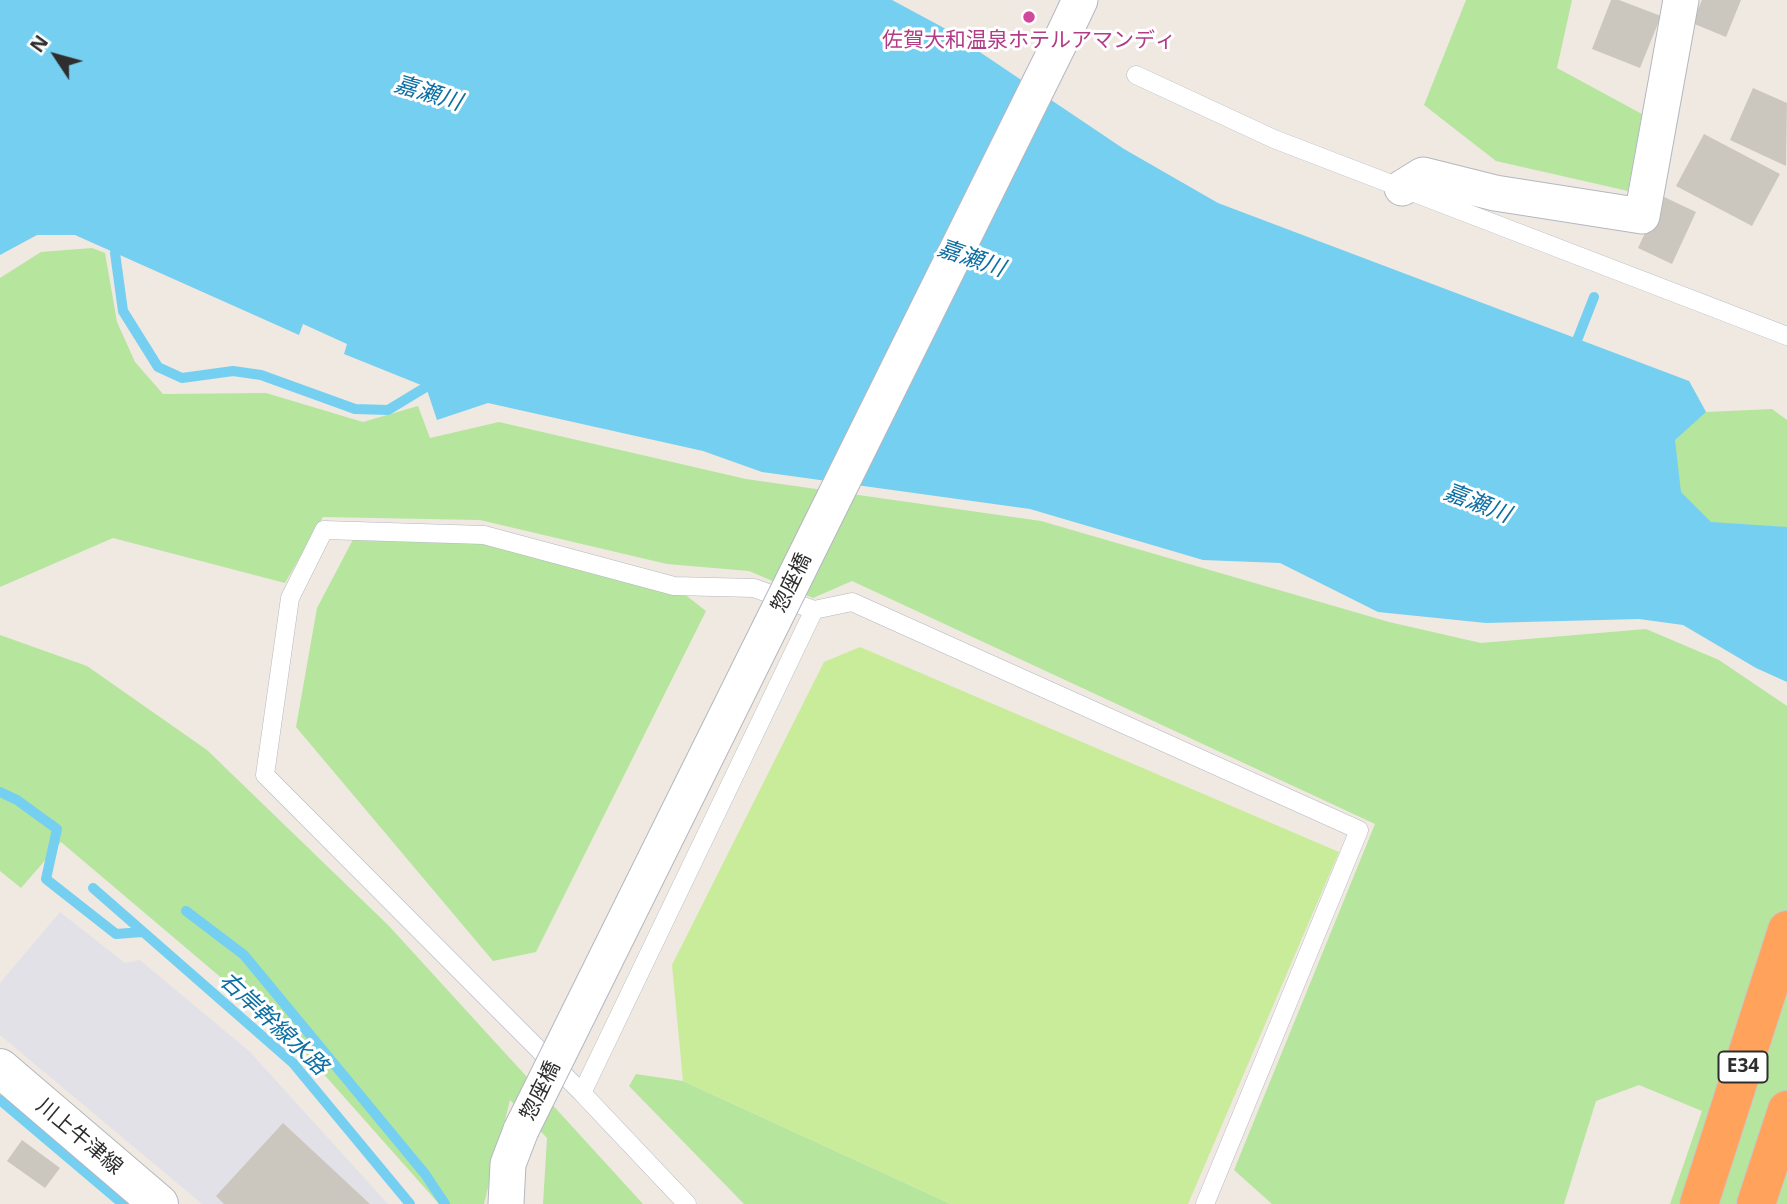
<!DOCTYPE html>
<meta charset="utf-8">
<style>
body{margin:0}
#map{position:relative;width:1787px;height:1204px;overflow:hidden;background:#efe9e1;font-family:"Open Sans",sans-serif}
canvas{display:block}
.north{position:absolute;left:21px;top:21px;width:70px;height:70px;-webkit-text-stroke:5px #fff;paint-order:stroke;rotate:306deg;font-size:19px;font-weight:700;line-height:28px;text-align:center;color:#2e2e2e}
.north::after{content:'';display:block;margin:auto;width:24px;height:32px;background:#2e2e2e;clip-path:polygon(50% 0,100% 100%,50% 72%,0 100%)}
</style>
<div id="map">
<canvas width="1787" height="1204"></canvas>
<div class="north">N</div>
</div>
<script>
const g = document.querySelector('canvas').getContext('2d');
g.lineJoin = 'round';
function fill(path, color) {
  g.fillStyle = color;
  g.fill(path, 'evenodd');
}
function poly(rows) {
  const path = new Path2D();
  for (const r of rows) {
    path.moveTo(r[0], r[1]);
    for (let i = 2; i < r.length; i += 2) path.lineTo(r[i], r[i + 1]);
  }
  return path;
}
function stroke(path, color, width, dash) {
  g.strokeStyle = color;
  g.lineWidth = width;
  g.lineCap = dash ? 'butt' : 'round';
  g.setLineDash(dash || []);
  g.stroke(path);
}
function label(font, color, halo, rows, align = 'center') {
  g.font = font + ' "Open Sans","Noto Sans JP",sans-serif';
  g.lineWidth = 6;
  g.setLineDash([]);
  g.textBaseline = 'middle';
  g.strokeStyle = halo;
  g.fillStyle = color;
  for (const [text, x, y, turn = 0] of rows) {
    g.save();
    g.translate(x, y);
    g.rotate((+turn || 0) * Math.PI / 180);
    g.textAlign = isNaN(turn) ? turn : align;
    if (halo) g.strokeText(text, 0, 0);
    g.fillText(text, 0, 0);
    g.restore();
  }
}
fill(poly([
 [60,912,125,963,140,960,250,1052,388,1204,202,1204,0,1035,0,983]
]), '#e3e1e8');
fill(poly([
 [1466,0,1572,0,1557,68,1642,114,1628,191,1496,161,1424,105],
 [92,248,105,253,117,322,135,362,163,394,266,393,363,422,418,406,430,438,499,422,746,479,1041,521,1389,622,1481,643,1646,629,1719,660,1787,706,1787,1204,1670,1204,1702,1111,1639,1085,1596,1101,1564,1204,1272,1204,1234,1170,1375,824,852,581,813,598,749,571,667,564,480,520,323,517,285,583,113,538,0,587,0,278,41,252],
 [1547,345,1660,390,1689,381,1706,412,1772,409,1787,420,1787,555,1693,547],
 [357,532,484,535,674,586,706,611,536,952,493,961,296,727,317,608],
 [0,635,87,666,207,750,389,926,643,1204,543,1204,547,1138,510,1100,484,1204,439,1204,290,1036,61,842,21,888,0,871],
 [636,1074,683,1081,951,1204,744,1204,629,1086]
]), '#b6e59e');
fill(poly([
 [860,647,1339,852,1188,1204,951,1204,683,1081,672,965,824,662]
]), '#c9ec9a');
fill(poly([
 [0,0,892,0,944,28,1124,149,1218,203,1689,381,1706,412,1675,440,1681,492,1711,522,1787,527,1787,682,1756,668,1683,625,1639,619,1486,623,1378,612,1280,563,1203,560,1030,509,762,472,703,451,488,403,437,420,426,387,344,354,347,344,303,324,299,335,75,235,37,235,0,255]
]), '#75cff0');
stroke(poly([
 [115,253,123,311,158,367,182,378,233,371,261,375,355,409,388,410,426,387],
 [1574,348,1594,297],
 [0,792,17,800,57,829,46,879,116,934,142,932],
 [93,888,293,1063,410,1204],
 [186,911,244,955,425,1174,445,1204],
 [0,1100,123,1204]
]), '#75cff0', 10);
fill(poly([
 [1611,0,1619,0,1661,16,1640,68,1592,49],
 [1702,0,1741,0,1726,37,1692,23],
 [1753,88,1787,103,1786,166,1730,140],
 [1704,134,1780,174,1752,226,1676,186],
 [1662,196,1696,212,1672,264,1638,248],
 [283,1123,370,1204,224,1204,216,1196],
 [22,1140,60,1168,45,1188,7,1161]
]), '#cbc7bf');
const lane = poly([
 [1136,75,1274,139,1787,336],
 [582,1093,265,775,290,598,324,530,484,535,674,586,754,588,814,610],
 [687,1204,582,1093,814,610,852,602,1359,830,1205,1204]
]);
const street = poly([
 [1063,36,1080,0],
 [1402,188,1423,175,1495,193,1642,216,1681,0],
 [506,1204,508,1164,521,1130]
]);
const secondary = poly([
 [0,1068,159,1204]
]);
const highway = poly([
 [1699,1204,1787,930],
 [1756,1204,1787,1110]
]);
stroke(lane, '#b4b7c1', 19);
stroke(street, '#b4b7c1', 37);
stroke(secondary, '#b4b7c1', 40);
stroke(highway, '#c9c9c9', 40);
stroke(lane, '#fff', 18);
stroke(street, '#fff', 35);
stroke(secondary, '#fff', 38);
stroke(highway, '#ffa35c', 38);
const streetBridge = poly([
 [521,1130,1063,36]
]);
stroke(streetBridge, '#b4b7c1', 37, []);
stroke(streetBridge, '#fff', 35);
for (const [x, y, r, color] of [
 [1029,17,7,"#d1479c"]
]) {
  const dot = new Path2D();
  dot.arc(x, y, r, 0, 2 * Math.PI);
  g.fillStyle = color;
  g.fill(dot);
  stroke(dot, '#fff', 2.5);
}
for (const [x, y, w] of [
 [1743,1067,49]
]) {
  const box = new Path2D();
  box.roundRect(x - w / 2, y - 15.5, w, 31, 5);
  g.fillStyle = '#fff';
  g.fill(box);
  stroke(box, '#2e2e2e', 2);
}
label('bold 19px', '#2e2e2e', null, [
 ["E34",1743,1067]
]);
label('21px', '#b23c85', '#fff', [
 ["佐賀大和温泉ホテルアマンディ",1029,41]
]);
label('21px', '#2e2e2e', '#fff', [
 ["惣座橋",792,583,-64],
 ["惣座橋",541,1091,-64],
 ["川上牛津線",79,1137,40]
]);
label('italic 23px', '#0d6fa3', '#fff', [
 ["嘉瀬川",428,94,17],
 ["嘉瀬川",971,259,19],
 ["嘉瀬川",1477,504,21],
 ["右岸幹線水路",273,1024,43]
]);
</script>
